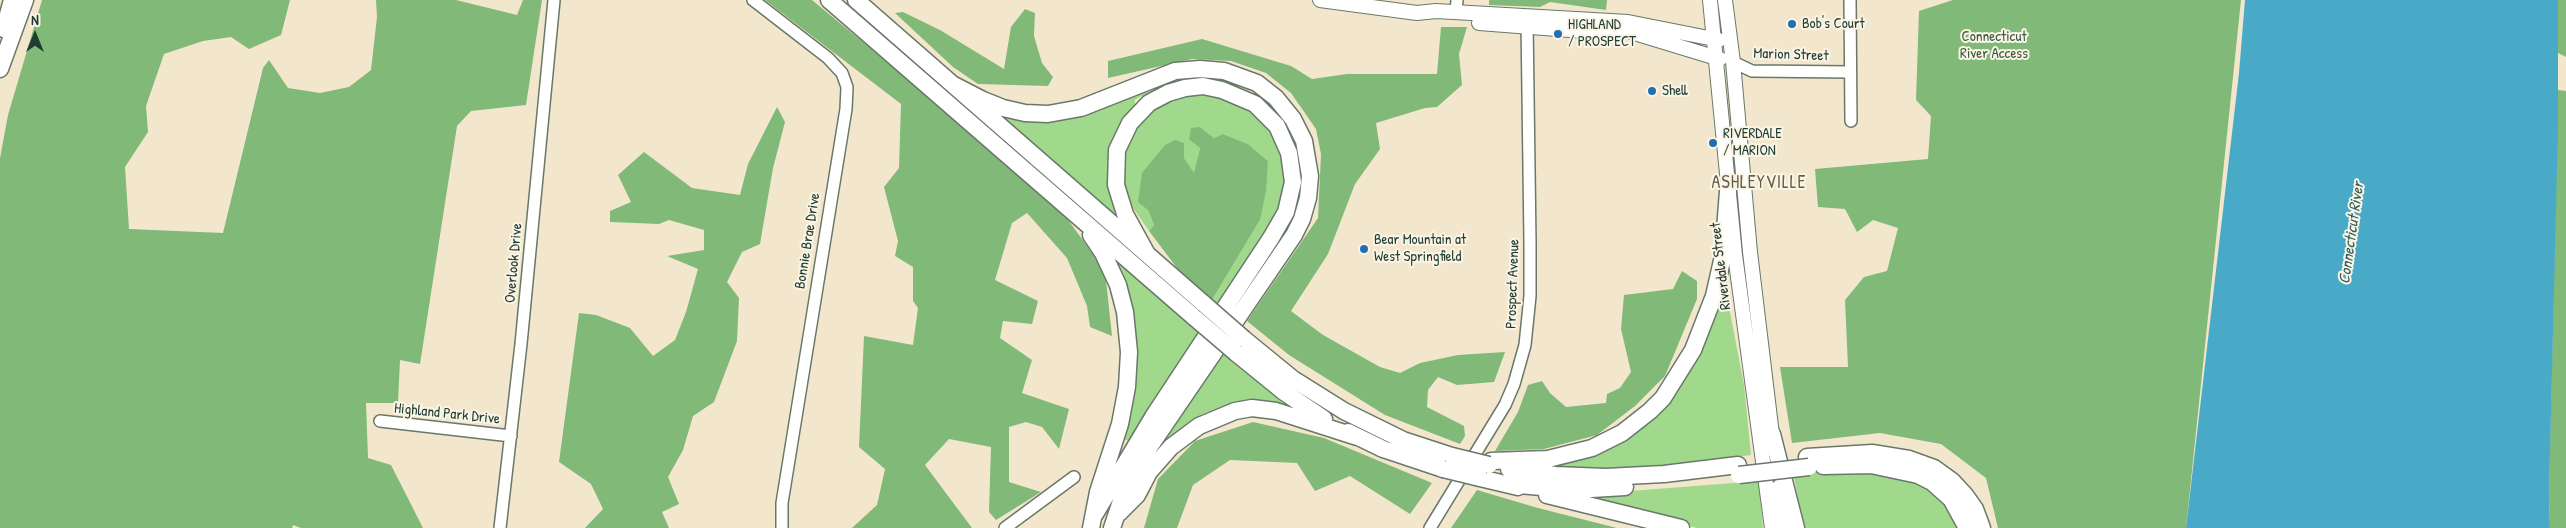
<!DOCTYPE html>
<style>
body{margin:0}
#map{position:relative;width:2566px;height:528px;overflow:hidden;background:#f2e7cc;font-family:"Patrick Hand",sans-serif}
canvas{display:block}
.north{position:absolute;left:10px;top:10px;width:50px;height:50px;-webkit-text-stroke:4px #fcf5e5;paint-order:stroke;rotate:0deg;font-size:14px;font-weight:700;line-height:20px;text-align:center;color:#1f3d34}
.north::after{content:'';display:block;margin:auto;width:18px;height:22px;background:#1f3d34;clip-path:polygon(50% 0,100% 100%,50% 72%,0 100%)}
</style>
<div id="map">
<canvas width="2566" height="528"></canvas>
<div class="north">N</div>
</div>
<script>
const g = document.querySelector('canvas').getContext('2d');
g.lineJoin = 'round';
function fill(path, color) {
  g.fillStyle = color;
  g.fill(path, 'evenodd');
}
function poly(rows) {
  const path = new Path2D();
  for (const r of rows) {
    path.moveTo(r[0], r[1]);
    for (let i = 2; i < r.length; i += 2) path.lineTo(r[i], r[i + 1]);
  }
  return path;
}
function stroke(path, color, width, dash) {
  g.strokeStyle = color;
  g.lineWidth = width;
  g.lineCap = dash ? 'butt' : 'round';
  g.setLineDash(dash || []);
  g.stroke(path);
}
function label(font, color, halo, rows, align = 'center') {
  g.font = font + ' "Patrick Hand",sans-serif';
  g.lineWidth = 4;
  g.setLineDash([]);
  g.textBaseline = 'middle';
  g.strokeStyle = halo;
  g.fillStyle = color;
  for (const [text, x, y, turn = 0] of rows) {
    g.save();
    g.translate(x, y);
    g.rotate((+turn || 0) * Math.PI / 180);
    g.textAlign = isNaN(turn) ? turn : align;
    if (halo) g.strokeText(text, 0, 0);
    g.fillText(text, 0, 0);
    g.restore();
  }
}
fill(poly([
 [1149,87,1152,90,1135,100,1135,105,1122,122,1113,141,1108,162,1109,186,1116,210,1112,214,994,114,1019,118],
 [1200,92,1228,96,1251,109,1270,129,1282,153,1285,178,1279,209,1261,241,1218,305,1212,300,1260,220,1268,161,1248,144,1223,134,1214,138,1200,127,1200,148,1194,174,1184,158,1183,143,1148,210,1154,225,1149,231,1131,205,1122,176,1124,152,1132,130,1150,110,1173,97],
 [1116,260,1198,330,1197,336,1130,441,1120,439,1128,408],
 [1725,286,1744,385,1751,455,1690,463,1635,468,1586,470,1545,467,1649,419,1715,308],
 [1220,350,1294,408,1265,400,1233,402,1200,415,1158,446],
 [1848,470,1905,477,1937,492,1956,514,1959,528,1804,528,1794,478,1816,472],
 [1759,481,1763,528,1697,528,1596,499,1592,494]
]), '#a0d98c');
fill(poly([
 [42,0,290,0,281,35,249,49,231,37,203,41,164,54,146,106,148,132,125,167,129,229,223,233,263,68,269,60,288,88,320,93,349,87,371,70,377,17,376,0,456,0,517,15,523,0,542,0,526,105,471,111,457,126,420,364,400,360,398,403,366,403,368,458,391,465,423,528,301,528,293,525,292,528,0,528,0,158,8,115],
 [765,0,812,0,958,121,1061,210,1105,271,1112,336,1090,327,1087,306,1067,258,1027,213,1012,223,995,280,1038,301,1032,324,1003,321,1000,338,1032,360,1022,393,1069,409,1059,449,1042,427,1026,422,1009,427,1009,482,1041,492,996,520,989,512,991,447,949,439,925,465,972,528,852,528,877,505,885,469,859,447,864,336,913,345,918,308,913,301,913,267,895,256,898,241,884,187,899,168,901,104],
 [1489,0,1607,0,1606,10,1550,2,1540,7,1489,5],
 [1953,0,2241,0,2186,528,1998,528,1986,478,1941,444,1880,433,1792,443,1780,367,1848,367,1845,300,1864,277,1887,271,1898,228,1873,220,1857,232,1845,209,1818,207,1815,169,1928,159,1931,116,1916,100,1919,11],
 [2558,0,2566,0,2566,57,2558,53],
 [1025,9,1035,13,1034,36,1042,63,1053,77,1048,86,978,84,953,67,895,13,903,12,940,30,1004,69,1011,27],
 [1441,27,1467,27,1459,54,1462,85,1437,107,1425,108,1376,123,1380,149,1355,184,1328,254,1291,311,1323,335,1380,367,1400,373,1420,363,1458,355,1505,352,1494,382,1457,385,1438,377,1428,390,1427,407,1464,426,1465,436,1460,444,1385,415,1289,355,1247,321,1318,218,1321,154,1316,129,1291,93,1266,73,1231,61,1192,59,1108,78,1108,61,1202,39,1291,66,1312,79,1347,74,1437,74],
 [2558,90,2566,91,2566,528,2550,528,2549,497],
 [777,107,785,122,773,168,760,244,742,252,727,282,739,298,737,341,714,402,693,416,683,450,668,477,679,504,662,512,669,528,585,528,603,509,591,484,559,462,579,313,596,315,630,328,653,356,675,340,686,312,698,269,667,256,704,250,704,230,669,220,659,224,610,222,610,211,631,202,618,175,644,152,692,188,740,195,748,164],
 [1200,127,1214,138,1223,134,1248,144,1268,161,1266,191,1260,220,1212,300,1177,268,1149,231,1154,225,1148,210,1138,202,1142,173,1165,145,1175,140,1184,143,1184,158,1194,173,1200,148,1189,139,1191,128],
 [1682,271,1697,281,1697,299,1665,376,1635,406,1597,435,1544,449,1495,451,1518,412,1528,385,1542,381,1550,393,1566,407,1606,403,1607,394,1620,388,1631,372,1621,329,1624,295,1673,289],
 [1253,422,1324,438,1432,483,1410,514,1350,476,1315,491,1297,463,1230,460,1193,485,1177,528,1144,528,1158,479,1195,441],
 [1477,490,1538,508,1617,528,1451,528]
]), '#80b978');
fill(poly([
 [2245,0,2558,0,2558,127,2549,497,2550,528,2186,528,2239,73]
]), '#49aac8');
const minor = poly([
 [753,0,828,58,842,73,847,87,846,109,782,503,782,528],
 [1850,0,1851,121],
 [1456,12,1457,0],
 [1733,62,1752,71,1850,72],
 [380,421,511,436],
 [500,528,521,344,554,0],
 [1005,528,1074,477],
 [1430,528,1505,405,1514,384,1525,345,1530,296,1530,243,1527,20]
]);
const major = poly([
 [1320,0,1417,13,1436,11,1628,22,1719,40],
 [1710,0,1735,255,1772,528],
 [1725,0,1733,62,1750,252,1773,443],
 [1479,23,1583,31,1628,31,1720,59],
 [1779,487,1785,528]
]);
const highway = poly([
 [829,0,1195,318],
 [856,0,1204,304],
 [4,29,12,0],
 [0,69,25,0],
 [952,84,983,100,1003,108,1025,113,1048,114,1081,108,1175,71,1200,69,1224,71,1257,83,1276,98,1293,119,1304,141,1310,176,1308,198,1302,219,1294,235,1144,455,1124,492,1112,528],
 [1244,339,1293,379,1344,411,1403,440,1452,456],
 [1236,353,1284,392,1324,419],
 [1348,432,1383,449,1443,469],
 [1772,434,1796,528],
 [1807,457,1872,453,1909,459,1934,468,1952,481,1965,495,1975,509,1982,528],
 [1491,461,1548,459,1592,448,1622,433,1650,411,1663,398,1693,350,1714,296,1723,256,1728,191],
 [1823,466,1871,465,1918,475,1932,482,1951,499,1967,528],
 [1509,469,1555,475,1606,477,1664,474,1738,465],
 [1480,478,1518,487],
 [1508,484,1575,490,1625,487],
 [1547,495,1681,528],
 [1119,513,1137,495,1149,472,1171,447,1199,426,1235,411,1252,408,1276,411,1357,437],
 [1095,514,1153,417,1271,238,1286,212,1293,182,1289,153,1277,126,1255,104,1222,90,1203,86,1185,88,1168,93,1149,103,1130,123,1117,150,1116,185,1125,214,1147,254],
 [1091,528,1098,492,1120,424,1127,387,1129,352,1125,312,1118,285,1103,253,1091,235]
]);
stroke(minor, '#697869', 14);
stroke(major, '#697869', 16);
stroke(highway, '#697869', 19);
stroke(minor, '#fff', 11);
stroke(major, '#fff', 14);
stroke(highway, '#fff', 16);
const highwayBridge = poly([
 [1204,304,1244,339],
 [1195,318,1236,353],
 [1452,456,1489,465],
 [1443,469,1480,478],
 [1739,475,1809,467]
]);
stroke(highwayBridge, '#697869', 19, []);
stroke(highwayBridge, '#fff', 16);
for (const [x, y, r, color] of [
 [1792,24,5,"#1f6fb2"],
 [1558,34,5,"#1f6fb2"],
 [1652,91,5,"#1f6fb2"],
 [1713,143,5,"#1f6fb2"],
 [1364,249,5,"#1f6fb2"]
]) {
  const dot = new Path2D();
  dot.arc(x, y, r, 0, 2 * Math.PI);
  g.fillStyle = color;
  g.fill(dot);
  stroke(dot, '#fcf5e5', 2);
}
label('15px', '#1f3d34', '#fcf5e5', [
 ["Bob's Court",1802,24],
 ["HIGHLAND",1568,25],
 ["/ PROSPECT",1568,42],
 ["Shell",1662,91],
 ["RIVERDALE",1723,134],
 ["/ MARION",1723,151],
 ["Bear Mountain at",1374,240],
 ["West Springfield",1374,257]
], 'left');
label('15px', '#395c46', '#fcf5e5', [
 ["Connecticut",1994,37],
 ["River Access",1994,54]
]);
label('15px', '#1f3d34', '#fcf5e5', [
 ["Marion Street",1791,55,2],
 ["Bonnie Brae Drive",808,241,-81],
 ["Overlook Drive",514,263,-85],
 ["Riverdale Street",1721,266,-97],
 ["Prospect Avenue",1513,284,-88],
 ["Highland Park Drive",447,414,6]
]);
label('italic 16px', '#2c5e60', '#fcf5e5', [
 ["Connecticut River",2352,233,-82]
]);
g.letterSpacing = '1px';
label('18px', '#655f4b', '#fcf5e5', [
 ["ASHLEYVILLE",1759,183]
]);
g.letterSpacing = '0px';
</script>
